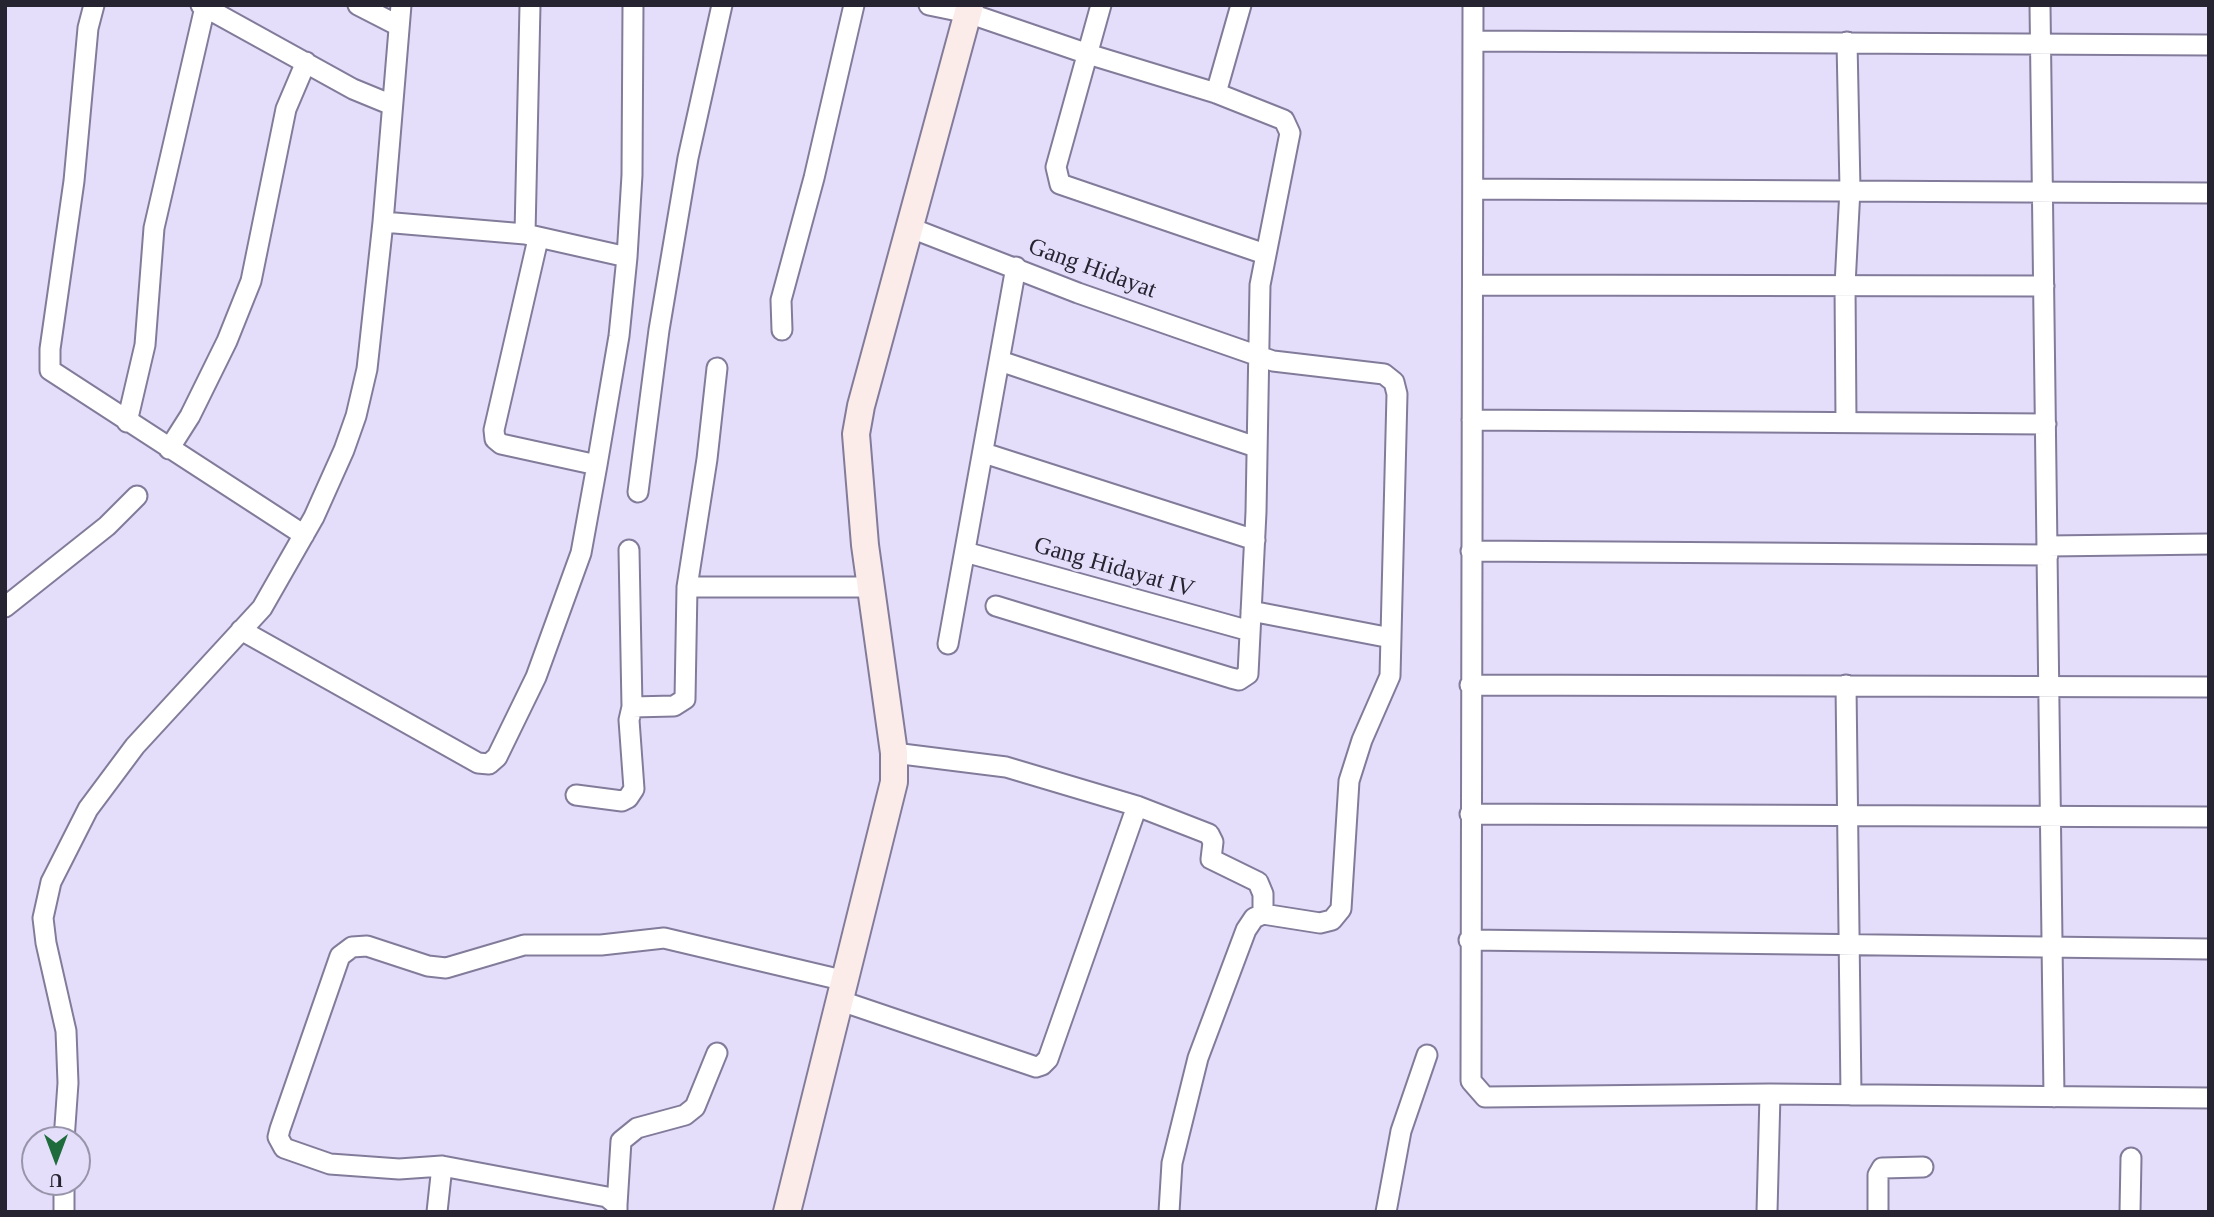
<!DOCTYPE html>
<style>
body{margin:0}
#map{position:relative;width:2214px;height:1217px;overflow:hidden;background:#e4defa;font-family:"Times New Roman",serif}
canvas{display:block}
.frame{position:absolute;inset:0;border:7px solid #272431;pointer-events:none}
.north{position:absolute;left:21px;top:1126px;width:70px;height:70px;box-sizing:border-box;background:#e4defa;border:2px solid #9894aa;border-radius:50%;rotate:180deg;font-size:19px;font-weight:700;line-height:28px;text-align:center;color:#272431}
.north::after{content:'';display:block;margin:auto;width:24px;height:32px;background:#1e6c3b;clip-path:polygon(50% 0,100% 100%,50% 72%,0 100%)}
</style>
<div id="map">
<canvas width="2214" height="1217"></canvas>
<div class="frame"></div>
<div class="north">U</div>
</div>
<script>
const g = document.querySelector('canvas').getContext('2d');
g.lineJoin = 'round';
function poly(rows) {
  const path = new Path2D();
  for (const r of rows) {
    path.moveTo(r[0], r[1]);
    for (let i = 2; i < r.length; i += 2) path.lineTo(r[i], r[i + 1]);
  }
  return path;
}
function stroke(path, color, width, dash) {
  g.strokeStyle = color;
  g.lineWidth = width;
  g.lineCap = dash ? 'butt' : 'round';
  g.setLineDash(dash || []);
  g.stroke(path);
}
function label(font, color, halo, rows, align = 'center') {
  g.font = font + ' "Times New Roman",serif';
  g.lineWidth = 5;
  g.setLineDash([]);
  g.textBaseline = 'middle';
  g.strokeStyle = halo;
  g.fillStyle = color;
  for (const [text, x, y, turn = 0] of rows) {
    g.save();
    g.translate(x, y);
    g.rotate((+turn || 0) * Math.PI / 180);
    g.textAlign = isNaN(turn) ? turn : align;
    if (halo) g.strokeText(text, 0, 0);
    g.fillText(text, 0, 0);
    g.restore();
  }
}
const street = poly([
 [94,5,88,28,74,181,50,349,50,370,304,535],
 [201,5,353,89,392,105],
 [358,5,399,26],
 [929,5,968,13,1088,54,1216,93,1284,120,1290,133,1260,285,1256,512,1248,674,1239,680,1231,678,996,606],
 [1101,5,1056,167,1060,184,1265,254],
 [1473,5,1471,1081,1485,1097,1770,1094,1767,1212],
 [2040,5,2054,1097],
 [1473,41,2209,45],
 [1216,93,1241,5],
 [1473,189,2209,193],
 [383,222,525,234,627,257],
 [911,228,1078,293,1273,361,1384,374,1394,382,1397,394,1390,676,1362,740,1349,781,1341,909,1332,920,1320,923,1263,914,1254,918,1246,930,1198,1058,1172,1163,1169,1212],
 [525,234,530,5],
 [538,239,494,430,495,439,501,444,597,465],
 [1473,285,2044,286],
 [782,330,781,300,814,178,854,5],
 [1000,361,1256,447],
 [1472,420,2046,424],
 [127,422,145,345,154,228,205,7],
 [1846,422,1845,285,1850,189,1847,42],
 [169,449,190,416,227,341,251,281,286,109,306,62],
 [984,453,1255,540],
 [638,492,659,330,688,158,722,5],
 [2048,546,2209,544],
 [629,550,632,707],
 [1471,551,2048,555],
 [965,552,1250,631],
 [687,587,707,459,717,368],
 [5,607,107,526,137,496],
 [1251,611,1391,638],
 [241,630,478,763,489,764,497,757,536,677,581,553,597,465,619,336,627,257,632,175,633,5],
 [948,644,1016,267],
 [1470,685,2209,687],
 [1846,685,1851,1095],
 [576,795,622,801,628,798,634,789,629,720,632,707,674,706,685,699,687,587,871,587],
 [1137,806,1209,834,1213,842,1211,859,1258,882,1263,894,1263,914],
 [1470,814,2209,817],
 [1469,940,2209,949],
 [841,1001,1036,1067,1042,1065,1048,1059,1137,806,1006,767,894,753],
 [1770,1094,2209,1098],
 [64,1140,68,1083,66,1031,46,943,43,918,51,882,88,809,135,746,262,608,314,517,344,450,356,416,367,369,383,222,401,5],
 [617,1205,621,1141,637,1128,685,1115,695,1107,717,1053],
 [64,1212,64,1182],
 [437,1212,442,1166],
 [617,1212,617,1205,607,1197,442,1166,399,1169,330,1164,284,1148,278,1137,280,1129,340,956,352,947,367,946,428,966,446,968,524,945,601,945,664,938,846,981],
 [1386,1212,1401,1131,1427,1055],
 [1878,1212,1878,1175,1882,1168,1923,1167],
 [2130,1212,2131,1158]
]);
const secondary = poly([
 [787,1212,894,782,894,753,865,545,856,434,861,406,970,5]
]);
stroke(street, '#827c9a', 23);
stroke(secondary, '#827c9a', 30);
stroke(street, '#fff', 19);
stroke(secondary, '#fbebe9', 26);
label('24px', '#272431', '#e4defa', [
 ["Gang Hidayat",1092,269,20],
 ["Gang Hidayat IV",1114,568,16]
]);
</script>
